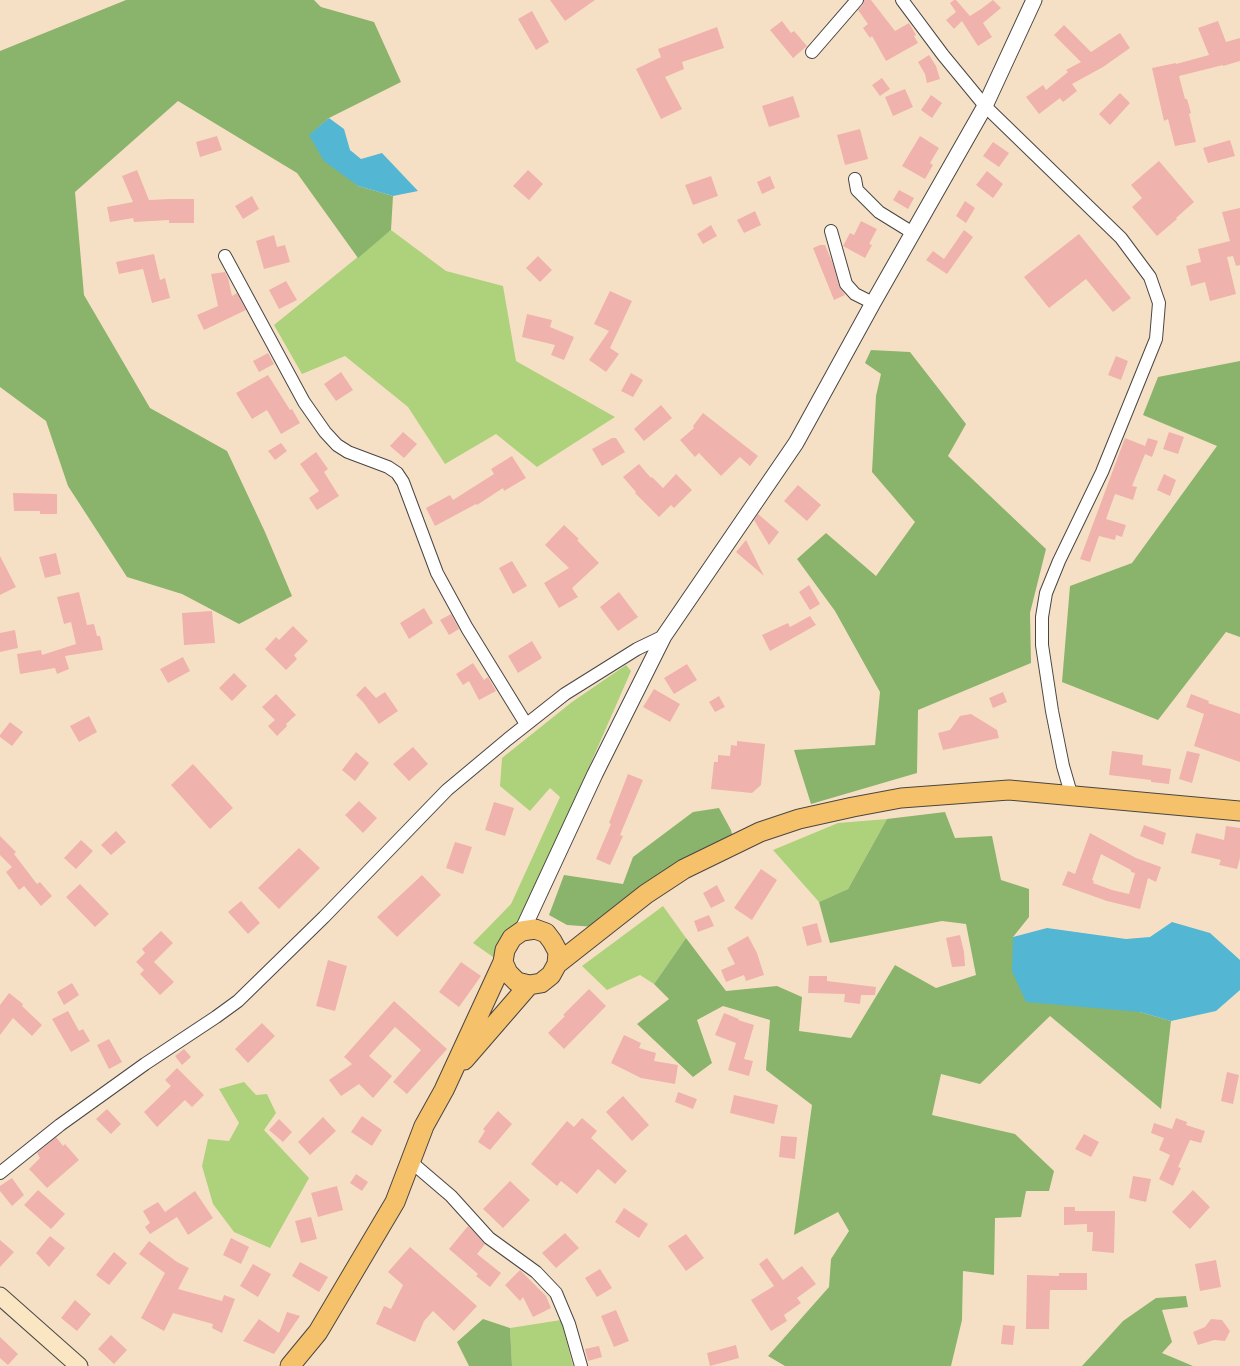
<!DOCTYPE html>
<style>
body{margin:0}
canvas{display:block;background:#f6e0c5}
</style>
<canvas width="1240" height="1366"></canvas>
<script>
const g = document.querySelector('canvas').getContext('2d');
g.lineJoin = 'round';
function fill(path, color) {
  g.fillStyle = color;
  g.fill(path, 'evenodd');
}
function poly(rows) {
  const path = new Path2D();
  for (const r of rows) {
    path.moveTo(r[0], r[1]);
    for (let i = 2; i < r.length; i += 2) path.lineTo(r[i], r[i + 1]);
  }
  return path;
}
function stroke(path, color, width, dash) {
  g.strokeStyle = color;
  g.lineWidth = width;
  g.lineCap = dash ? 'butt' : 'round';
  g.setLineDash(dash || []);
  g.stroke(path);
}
fill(poly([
 [391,230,446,271,503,286,516,361,615,417,537,467,496,434,445,464,408,407,345,356,302,374,274,325],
 [626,665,631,671,503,964,473,943,511,904,560,797,550,788,530,811,500,786,502,758,572,702],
 [887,819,848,889,819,902,773,850,838,823],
 [663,906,686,938,654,984,640,975,607,990,582,966],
 [244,1082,256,1095,267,1094,276,1113,264,1130,309,1178,270,1248,234,1232,213,1204,202,1166,208,1139,229,1141,239,1123,219,1089],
 [561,1320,573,1366,512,1366,510,1328]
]), '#aed27b');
fill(poly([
 [126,0,314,0,321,7,374,22,401,82,329,118,310,135,358,186,393,196,391,230,358,258,297,173,178,101,75,192,84,295,150,408,227,451,265,532,292,596,239,624,182,594,127,577,68,486,46,421,0,387,0,51],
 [871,350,910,352,966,424,948,456,1046,549,1030,613,1031,663,918,710,917,773,811,804,794,750,875,745,880,692,835,611,797,559,826,533,876,576,915,522,872,472,876,396,881,374,865,363],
 [1240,361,1240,637,1226,632,1158,720,1062,682,1070,586,1132,563,1217,446,1143,415,1158,377],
 [719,808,731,830,733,838,595,927,567,925,549,915,564,875,623,884,633,857,693,812],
 [945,812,955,838,992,836,1001,880,1029,889,1029,917,1013,937,1140,1012,1171,1021,1161,1109,1050,1016,980,1084,941,1074,932,1115,1015,1134,1054,1171,1049,1191,1026,1191,1021,1217,995,1218,994,1275,963,1271,962,1320,951,1366,785,1366,768,1356,829,1287,831,1259,849,1231,838,1212,794,1235,812,1105,766,1070,770,1020,723,1006,697,1020,712,1063,693,1077,637,1024,669,999,654,984,686,938,726,991,777,986,802,997,799,1031,851,1038,895,965,936,988,976,975,966,924,942,921,830,943,819,902,848,889,887,819],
 [1186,1296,1188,1307,1162,1310,1172,1342,1162,1353,1193,1366,1082,1366,1123,1321,1156,1298],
 [483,1319,510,1328,512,1366,469,1366,457,1342]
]), '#8ab46b');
fill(poly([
 [329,118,344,129,350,150,361,159,382,153,418,191,393,196,358,186,324,161,309,135],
 [1172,922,1210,933,1240,960,1240,990,1216,1011,1171,1021,1140,1012,1026,1002,1012,971,1013,937,1047,928,1126,939,1150,937]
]), '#53b6d2');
fill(poly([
 [550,0,595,0,565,21],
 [864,0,871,0,895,31,909,23,916,35,914,36,918,43,886,61,872,36,870,38,863,28,868,24,858,10,863,5],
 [954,0,956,0,970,16,981,9,993,0,1001,8,983,23,992,37,978,46,962,21,954,29,946,20,956,12,950,3],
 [532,11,549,42,536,50,518,19],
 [782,21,791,33,794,31,807,46,793,58,770,30],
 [1218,21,1226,42,1240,38,1240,61,1223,66,1223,65,1179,76,1185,99,1187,99,1191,113,1189,114,1196,142,1175,146,1168,119,1164,121,1152,68,1176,63,1176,64,1209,55,1198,28],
 [1064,25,1091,52,1120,33,1130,48,1103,67,1072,84,1077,91,1063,102,1060,98,1039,114,1026,97,1043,85,1046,90,1068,72,1066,70,1081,62,1054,35],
 [717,27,724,48,682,62,684,69,665,77,682,109,661,119,636,69,661,57,658,49],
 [929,55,936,66,940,79,927,83,925,74,918,62],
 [882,78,890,89,880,96,872,85],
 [905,89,913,107,893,116,885,97],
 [1120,93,1130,103,1110,125,1099,114],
 [931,95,942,103,932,118,921,110],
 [793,96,800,117,769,127,762,106],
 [860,129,868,159,845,165,837,135],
 [217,136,222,150,200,157,196,142],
 [920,136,939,148,930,163,933,165,925,179,902,166],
 [1230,140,1235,156,1208,163,1203,148],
 [993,142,1009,153,999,167,983,156],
 [1159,161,1194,202,1176,218,1177,219,1157,236,1132,207,1142,198,1131,185],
 [137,170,149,200,170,199,194,199,194,223,169,223,169,220,134,222,133,218,110,222,107,207,133,202,122,176],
 [528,170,543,184,529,200,513,186],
 [987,171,1003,184,993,198,976,185],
 [711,176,718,196,693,205,685,185],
 [770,176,775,188,762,194,757,182],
 [899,190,914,198,908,209,893,200],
 [252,196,259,209,243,219,235,206],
 [965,201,975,208,966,223,956,216],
 [1240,208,1240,265,1236,266,1233,256,1227,257,1236,294,1210,301,1205,282,1191,286,1186,266,1201,262,1198,249,1230,241,1222,212],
 [755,211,761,225,744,233,737,220],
 [861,221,877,229,869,244,872,245,865,258,843,246,850,233,854,235],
 [711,225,717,236,703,244,697,234],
 [964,230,973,237,947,274,926,260,933,251,944,259],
 [1079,234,1131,298,1113,312,1086,279,1049,308,1024,277],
 [274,235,277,247,285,245,290,262,264,269,256,241],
 [820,245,825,245,833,264,839,286,845,295,834,300,813,248],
 [154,254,160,280,165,278,170,298,152,303,143,269,119,274,116,262],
 [538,256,552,270,540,282,526,268],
 [225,272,228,278,232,296,237,293,246,310,204,330,197,315,218,306,211,274],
 [286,281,297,300,279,309,269,290],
 [610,291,632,301,610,348,619,354,606,372,589,360,609,331,594,324],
 [527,314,552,320,550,327,574,337,564,360,551,355,555,345,522,337],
 [268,353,274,364,259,372,253,361],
 [1116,356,1128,361,1121,380,1108,375],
 [341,372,353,390,336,401,324,384],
 [631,373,643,380,633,397,621,391],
 [268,375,290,410,292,409,300,423,281,434,267,410,252,419,236,393],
 [661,405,672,418,644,441,634,429],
 [703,413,758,456,750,466,740,457,721,476,699,453,695,457,680,440,694,428,693,426],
 [403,432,417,444,404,458,390,446],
 [1169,432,1184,437,1178,454,1163,449],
 [612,438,616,438,625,452,602,466,592,449],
 [1125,438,1145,446,1148,438,1158,441,1152,457,1145,454,1132,486,1137,487,1133,500,1115,494,1106,519,1126,525,1122,537,1116,535,1115,540,1099,536,1090,562,1080,559],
 [281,443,287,451,275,460,268,451],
 [316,452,328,469,324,472,339,496,317,510,309,498,319,491,300,464],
 [512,456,526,478,504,491,503,488,477,505,476,504,435,526,426,508,450,495,453,500,494,474,491,469],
 [639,464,651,478,652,477,663,488,676,474,692,490,674,508,671,505,659,517,635,493,636,492,623,477],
 [1164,474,1176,480,1170,496,1157,490],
 [798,485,821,505,807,521,784,501],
 [13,493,57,494,57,514,40,514,40,511,14,511],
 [758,514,779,532,769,545,754,520],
 [564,525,579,539,577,540,599,563,572,588,578,597,559,608,544,583,569,568,545,545],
 [746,540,764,576,736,552],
 [56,553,61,574,45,578,39,557],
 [0,556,16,587,0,595],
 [512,561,527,586,513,594,499,568],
 [809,585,820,604,810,610,799,592],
 [79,592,87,625,94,624,97,636,100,636,103,650,65,656,69,669,57,674,55,668,20,674,17,654,41,650,42,655,76,644,71,622,64,624,57,597],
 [619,592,638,617,618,631,600,607],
 [424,608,433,623,409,639,400,623],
 [212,611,215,643,184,645,182,613],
 [451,614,459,629,449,635,440,620],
 [810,616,816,625,770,651,762,635,788,623,790,627],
 [293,626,308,641,294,655,297,659,286,670,265,649,276,637,279,640],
 [15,630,18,648,0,652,0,633],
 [532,641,542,658,518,673,508,656],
 [183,657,190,671,168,683,160,669],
 [473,663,484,680,488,677,496,691,479,700,469,681,463,685,456,674],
 [687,664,697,680,674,694,664,678],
 [234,673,247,686,232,701,219,688],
 [365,686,376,698,385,692,398,711,379,724,363,702,356,695],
 [654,689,680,704,670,722,643,707],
 [1003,692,1007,702,993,708,989,698],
 [276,694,296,715,286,724,287,726,277,736,268,726,275,720,262,707],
 [1191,694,1209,701,1208,703,1240,714,1240,762,1194,746,1204,714,1186,707],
 [719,696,725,707,715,712,709,702],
 [971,714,997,730,999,738,943,750,938,733,950,730,960,716],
 [89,716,97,732,79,742,70,726],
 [10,722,23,732,12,746,0,737,0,735],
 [737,741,765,744,761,785,752,793,711,789,714,762,718,762,718,755,730,756,731,745,737,746],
 [413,747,428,764,409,781,393,764],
 [1112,751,1143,755,1142,765,1171,769,1169,784,1151,782,1151,780,1109,775],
 [1187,751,1200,754,1192,783,1179,779],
 [356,752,369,763,355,781,342,770],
 [193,764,233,808,210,829,171,785],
 [628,774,643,780,620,835,623,836,610,865,596,859,611,824,609,823],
 [359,801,377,818,363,833,345,815],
 [494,802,514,808,505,836,485,830],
 [1144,825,1166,833,1163,845,1140,836],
 [1226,826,1240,828,1240,858,1237,869,1219,865,1221,860,1191,853,1196,833,1224,840],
 [116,831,126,842,111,855,101,845],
 [1090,833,1136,858,1161,867,1156,882,1148,878,1140,909,1107,901,1062,885,1068,871,1075,874],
 [1101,854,1131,870,1131,872,1135,873,1129,894,1112,890,1093,883,1094,881,1092,880],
 [0,836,16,852,14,854,37,884,40,882,52,896,41,906,24,886,19,890,6,872,12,867,0,855],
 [81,840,93,851,76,869,64,858],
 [455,842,472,847,463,874,446,868],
 [299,848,320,868,279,909,258,888],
 [761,869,777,880,752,920,734,908],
 [422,875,441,895,397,937,377,917],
 [80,884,109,914,95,927,66,897],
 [717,885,725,901,711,908,703,893],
 [241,901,260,923,248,934,228,912],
 [709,915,714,926,698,932,694,921],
 [817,923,822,942,807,946,802,927],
 [161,931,173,943,154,962,174,982,160,995,140,974,144,970,136,962,145,953,142,949],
 [960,935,964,952,965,966,952,967,946,938],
 [748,936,757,953,764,975,746,981,744,975,726,982,721,970,735,964,727,948],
 [328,960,347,966,335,1011,316,1006],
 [461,962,481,976,459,1007,439,992],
 [809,976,827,976,827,981,876,987,875,995,861,995,860,1004,844,1002,845,994,808,993],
 [72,983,79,995,64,1005,57,992],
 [589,989,606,1006,564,1049,548,1033,565,1016,563,1015],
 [9,993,23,1004,22,1006,42,1025,32,1036,13,1018,0,1035,0,1005],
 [394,1001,447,1049,407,1094,393,1082,421,1050,395,1027,369,1056,392,1076,373,1098,359,1084,341,1096,329,1080,352,1064,344,1057],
 [68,1011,79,1031,83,1029,90,1041,71,1052,52,1019],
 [724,1013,739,1019,738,1020,754,1025,744,1059,753,1061,749,1076,728,1070,736,1043,715,1035],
 [262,1023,275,1036,248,1063,235,1049],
 [624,1035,641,1043,639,1048,656,1053,654,1061,678,1065,675,1084,641,1078,611,1063],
 [109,1039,122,1062,109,1069,97,1045],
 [184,1049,191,1057,182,1065,175,1056],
 [177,1068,204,1095,192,1107,185,1100,157,1127,144,1112,171,1086,165,1080],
 [1227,1072,1239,1075,1233,1104,1221,1101],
 [678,1092,697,1099,693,1109,675,1102],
 [734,1095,778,1105,774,1124,730,1113],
 [623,1096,649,1125,632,1141,606,1112],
 [107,1109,121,1124,111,1134,96,1119],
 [498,1111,512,1124,490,1150,478,1142,485,1131,483,1129],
 [362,1116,382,1130,372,1146,351,1132],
 [323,1117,336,1131,310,1155,298,1142],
 [582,1118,597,1131,591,1138,627,1171,615,1184,598,1169,577,1194,561,1181,557,1186,531,1164,567,1121,574,1127],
 [1176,1118,1187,1122,1186,1125,1205,1131,1201,1143,1190,1140,1178,1167,1181,1168,1173,1186,1159,1179,1170,1155,1159,1150,1164,1138,1151,1133,1154,1123,1172,1129],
 [279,1119,292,1132,283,1142,269,1130],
 [1084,1134,1099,1142,1091,1157,1075,1149],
 [781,1136,797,1137,795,1159,779,1157],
 [56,1137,63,1146,65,1144,79,1160,47,1188,29,1169,40,1158,37,1153],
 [356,1174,368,1182,362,1191,350,1183],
 [1133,1176,1151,1179,1146,1202,1129,1198],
 [12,1178,24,1195,12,1206,0,1191,0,1186],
 [510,1181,530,1200,503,1228,483,1209],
 [337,1186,343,1210,318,1217,311,1193],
 [38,1190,65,1214,51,1229,24,1205],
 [1193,1190,1210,1207,1190,1229,1172,1212],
 [195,1191,213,1218,188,1235,177,1217,150,1234,145,1227,150,1223,143,1211,158,1202,165,1212],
 [1064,1207,1075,1207,1075,1211,1115,1211,1114,1253,1092,1251,1093,1232,1087,1232,1087,1224,1064,1225],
 [624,1208,648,1224,639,1238,615,1222],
 [311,1217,317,1239,301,1243,295,1221],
 [468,1226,485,1244,477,1254,501,1273,490,1287,476,1276,478,1274,449,1249],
 [565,1233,579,1248,556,1268,542,1253],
 [686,1234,704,1258,686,1271,668,1246],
 [50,1236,65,1248,49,1267,36,1253],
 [231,1238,249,1247,241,1264,223,1255],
 [0,1240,14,1252,0,1267],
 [149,1241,177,1262,189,1268,178,1289,222,1301,224,1295,235,1299,222,1333,212,1328,213,1324,173,1313,164,1331,141,1318,165,1273,139,1254],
 [410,1247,477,1306,454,1331,433,1311,424,1321,415,1342,376,1324,384,1306,391,1309,403,1285,388,1272],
 [114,1252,127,1263,109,1285,96,1275],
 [767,1258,783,1280,802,1266,816,1284,797,1298,801,1303,784,1315,787,1321,771,1331,751,1300,774,1286,759,1264],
 [1216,1260,1221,1287,1200,1291,1195,1264],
 [300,1262,328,1277,319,1292,292,1276],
 [253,1264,271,1274,258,1297,240,1286],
 [600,1269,612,1288,597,1297,585,1278],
 [520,1270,546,1296,551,1308,533,1317,523,1297,520,1301,505,1285],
 [1059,1273,1087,1273,1087,1290,1050,1290,1049,1329,1026,1329,1027,1275,1059,1276],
 [75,1300,91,1314,77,1331,61,1318],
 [616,1310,629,1341,614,1347,601,1316],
 [287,1312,300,1316,274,1354,243,1341,259,1319,279,1333],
 [1211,1319,1222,1320,1230,1331,1225,1341,1214,1340,1198,1345,1193,1332,1205,1327],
 [1003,1325,1015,1326,1013,1345,1001,1344],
 [111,1335,127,1350,114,1364,98,1349],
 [0,1337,18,1354,8,1365,0,1358],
 [736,1345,739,1358,710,1366,707,1353],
 [599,1346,602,1357,588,1361,585,1349]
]), '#f0b2ac');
const minor = poly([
 [902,0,943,55,985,106,1121,238,1150,277,1159,303,1156,339,1102,472,1059,561,1046,593,1042,617,1042,645,1052,711,1063,766,1072,797],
 [812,52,857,0],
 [855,179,857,190,879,212,913,233],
 [831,231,846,284,855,294,873,303],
 [225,256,304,402,325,432,337,445,348,452,388,467,397,473,403,482,437,573,467,628,526,724],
 [410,1161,451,1196,489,1238,536,1272,556,1293,569,1324,581,1366],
 [0,1173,60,1125,145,1064,216,1017,238,1001,324,917,447,790,508,739,565,694,637,649,664,636]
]);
const tertiary = poly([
 [522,931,595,774,664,636,796,443,873,303,985,106,1034,0]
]);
const secondary = poly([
 [0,1296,79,1366]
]);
const primary = poly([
 [535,929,546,933,552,941,558,952,557,964,551,975,541,983,529,985,517,982,508,973,503,962,505,950,512,938,522,931,535,929],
 [557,964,646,894,684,869,760,832,799,819,853,807,901,798,1009,790,1240,811],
 [464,1060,529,985],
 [290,1366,318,1332,395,1202,424,1126,444,1090,503,962]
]);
stroke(minor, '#494642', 14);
stroke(tertiary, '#494642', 17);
stroke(secondary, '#494642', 19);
stroke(primary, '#494642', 21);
stroke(minor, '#fff', 12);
stroke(tertiary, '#fff', 15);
stroke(secondary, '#fbe6c4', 17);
stroke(primary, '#f6c16b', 19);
</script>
